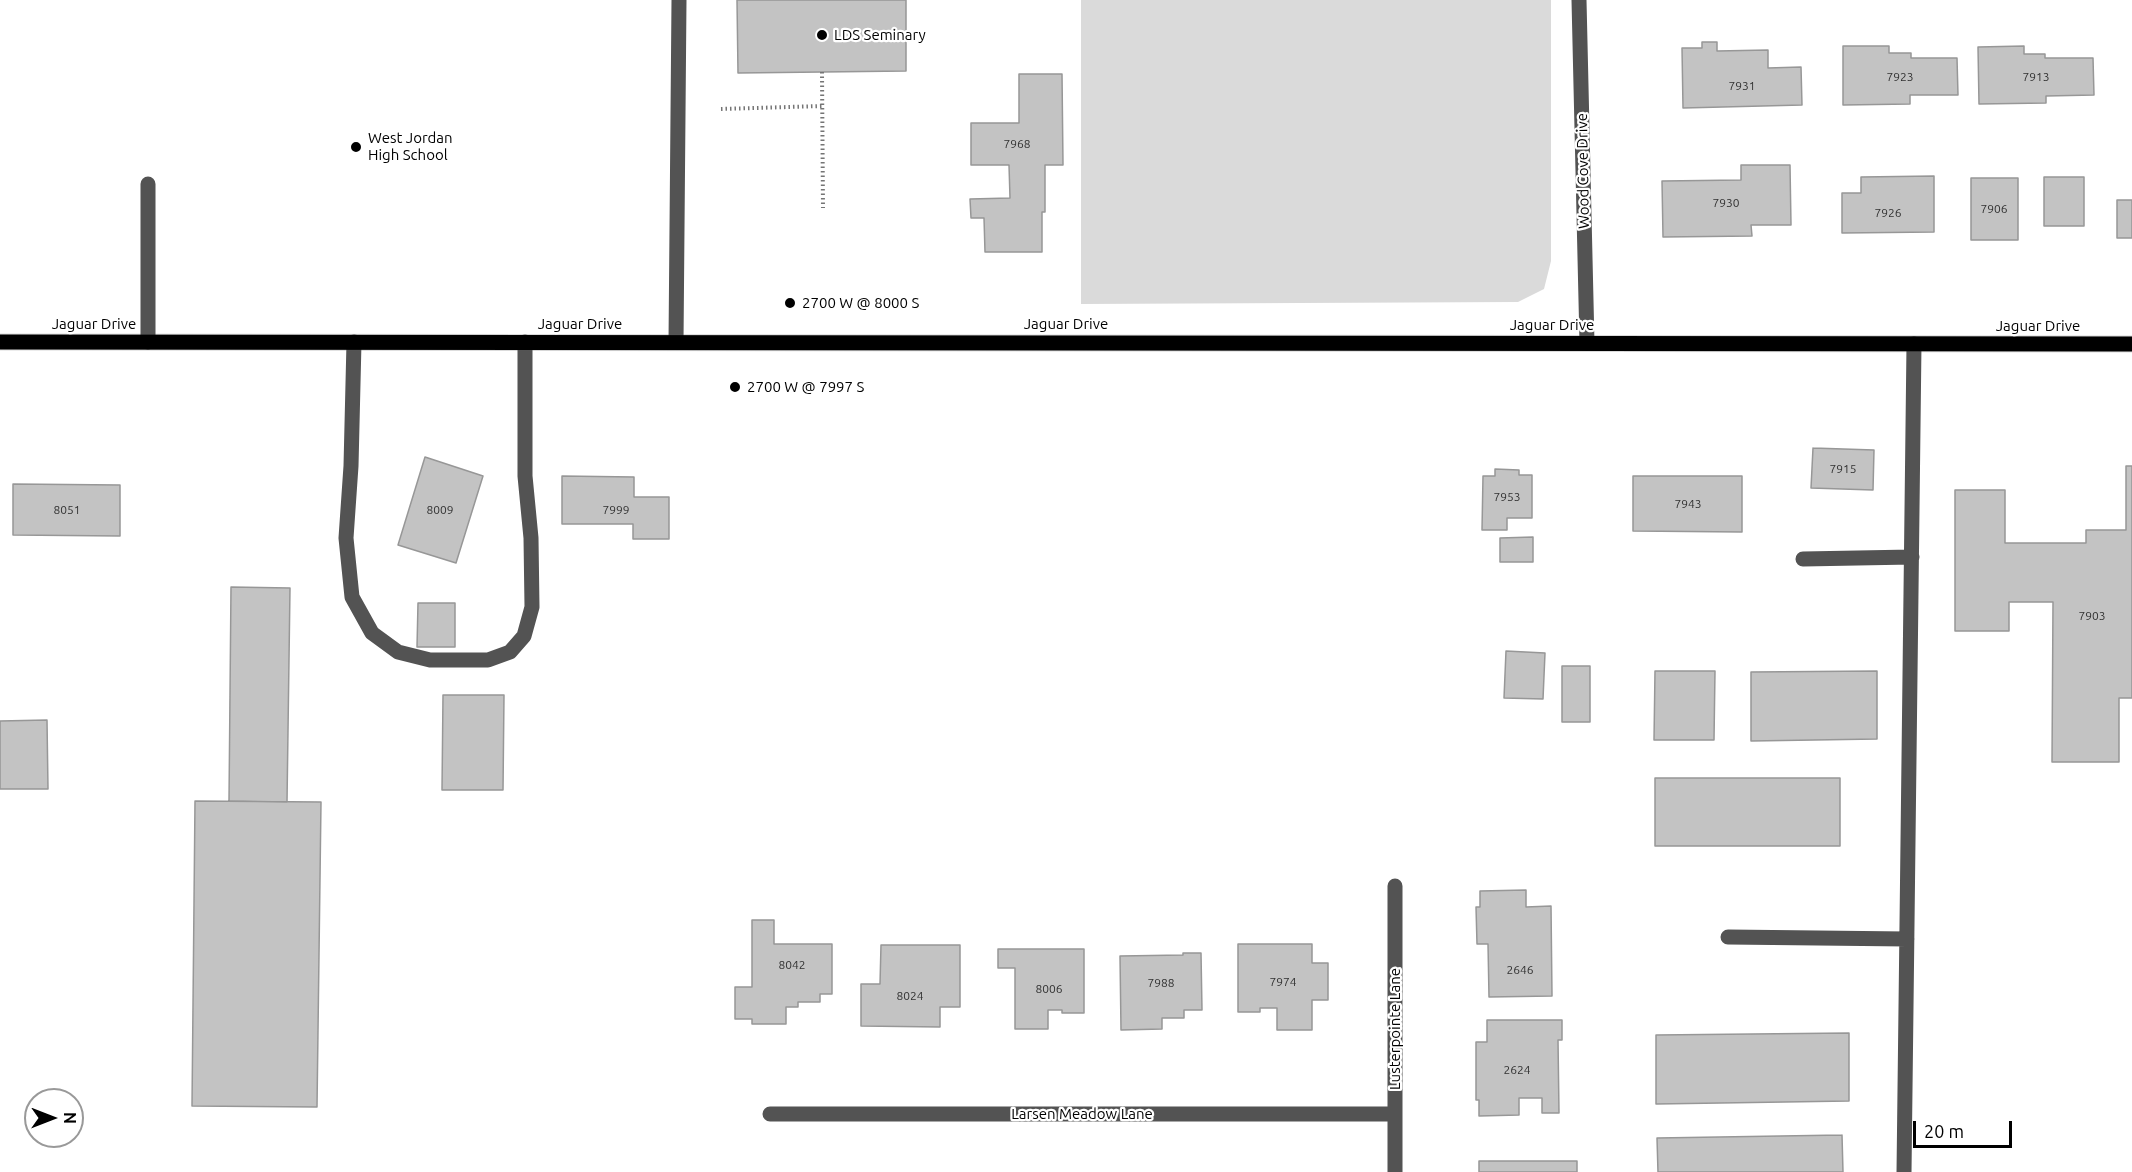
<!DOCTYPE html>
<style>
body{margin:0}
#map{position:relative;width:2132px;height:1172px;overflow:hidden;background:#fff;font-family:Ubuntu,sans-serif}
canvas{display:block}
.north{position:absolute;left:24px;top:1088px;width:60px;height:60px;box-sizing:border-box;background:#fff;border:2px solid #999;border-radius:50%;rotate:90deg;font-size:16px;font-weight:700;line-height:24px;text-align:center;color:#000}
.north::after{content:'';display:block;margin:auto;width:21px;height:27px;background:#000;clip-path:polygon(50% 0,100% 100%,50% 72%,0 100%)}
.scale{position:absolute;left:1913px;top:1121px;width:99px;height:27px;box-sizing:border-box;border:3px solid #000;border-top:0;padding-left:8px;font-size:18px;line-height:21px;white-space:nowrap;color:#000;-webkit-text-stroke:4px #fff;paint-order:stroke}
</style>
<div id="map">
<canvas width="2132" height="1172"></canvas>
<div class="north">N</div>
<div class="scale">20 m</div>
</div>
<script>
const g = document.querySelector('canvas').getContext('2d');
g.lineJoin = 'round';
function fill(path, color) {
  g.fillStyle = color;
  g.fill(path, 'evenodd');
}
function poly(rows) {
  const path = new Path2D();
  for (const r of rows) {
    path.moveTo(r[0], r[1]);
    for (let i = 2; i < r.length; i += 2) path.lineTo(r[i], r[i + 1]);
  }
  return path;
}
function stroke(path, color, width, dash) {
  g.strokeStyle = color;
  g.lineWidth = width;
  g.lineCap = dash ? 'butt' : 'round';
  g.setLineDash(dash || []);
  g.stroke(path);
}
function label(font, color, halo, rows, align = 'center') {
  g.font = font + ' Ubuntu,sans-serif';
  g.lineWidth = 4.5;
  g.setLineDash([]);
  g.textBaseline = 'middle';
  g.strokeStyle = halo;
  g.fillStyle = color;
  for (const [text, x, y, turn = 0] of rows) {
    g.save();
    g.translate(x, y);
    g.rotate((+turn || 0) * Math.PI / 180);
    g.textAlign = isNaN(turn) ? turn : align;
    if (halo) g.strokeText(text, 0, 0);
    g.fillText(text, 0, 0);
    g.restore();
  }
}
fill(poly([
 [1081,0,1551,0,1551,261,1544,289,1518,302,1081,304]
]), '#dadada');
const building = poly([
 [737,0,906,0,906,71,738,73,737,0],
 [1702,42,1717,42,1717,51,1768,50,1768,68,1801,67,1802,105,1683,108,1682,48,1702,48,1702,42],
 [1843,46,1889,46,1889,53,1911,53,1911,58,1957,58,1958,95,1910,95,1910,104,1843,105,1843,46],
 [2024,46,2024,54,2045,54,2045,58,2093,58,2094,95,2046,96,2046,103,1979,104,1978,47,2024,46],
 [1019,74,1062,74,1063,165,1045,165,1045,212,1042,212,1042,252,985,252,984,218,971,218,970,199,1010,198,1009,165,971,165,971,123,1019,123,1019,74],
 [1741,165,1790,165,1791,225,1751,225,1752,236,1663,237,1662,181,1741,180,1741,165],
 [1934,176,1934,232,1842,233,1842,193,1861,193,1861,177,1934,176],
 [2044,177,2084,177,2084,226,2044,226,2044,177],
 [1971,178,2018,178,2018,240,1971,240,1971,178],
 [2117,200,2132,200,2132,238,2117,238,2117,200],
 [1813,448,1874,450,1873,490,1811,488,1813,448],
 [425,457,483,476,456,563,398,545,425,457],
 [2126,466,2132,466,2132,698,2119,698,2119,762,2052,762,2053,602,2009,602,2009,631,1955,631,1955,490,2005,490,2005,543,2086,543,2086,530,2126,530,2126,466],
 [1495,469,1519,470,1519,475,1532,475,1532,518,1507,518,1507,530,1482,530,1483,476,1495,476,1495,469],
 [562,476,634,477,634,497,669,497,669,539,633,539,633,524,562,524,562,476],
 [1633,476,1742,476,1742,532,1633,531,1633,476],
 [13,484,120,485,120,536,13,535,13,484],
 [1533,537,1533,562,1500,562,1500,538,1533,537],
 [231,587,290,588,287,802,229,801,231,587],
 [418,603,455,603,455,647,417,647,418,603],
 [1506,651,1545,653,1543,699,1504,698,1506,651],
 [1562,666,1590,666,1590,722,1562,722,1562,666],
 [1655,671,1715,671,1714,740,1654,740,1655,671],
 [1877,671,1877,739,1751,741,1751,672,1877,671],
 [443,695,504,695,503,790,442,790,443,695],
 [47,720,48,789,0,789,0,721,47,720],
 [1655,778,1840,778,1840,846,1655,846,1655,778],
 [195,801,321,802,317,1107,192,1106,195,801],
 [1526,890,1526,907,1551,906,1552,996,1489,997,1488,944,1477,944,1476,907,1480,907,1480,891,1526,890],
 [752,920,774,920,774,944,832,944,832,994,820,994,820,1002,798,1002,798,1007,786,1007,786,1024,752,1024,752,1019,735,1019,735,987,752,987,752,920],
 [1238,944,1312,944,1312,963,1328,963,1328,1000,1312,1000,1312,1030,1277,1030,1277,1008,1260,1008,1260,1012,1238,1012,1238,944],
 [881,945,960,945,960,1007,940,1007,940,1027,861,1026,861,984,880,984,881,945],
 [998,949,1084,949,1084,1013,1062,1013,1062,1010,1048,1010,1048,1029,1015,1029,1015,968,998,968,998,949],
 [1183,953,1201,953,1202,1010,1184,1010,1184,1018,1162,1018,1162,1029,1121,1030,1120,956,1183,955,1183,953],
 [1487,1020,1562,1020,1562,1040,1558,1040,1559,1113,1542,1113,1542,1098,1519,1098,1519,1115,1479,1116,1479,1100,1476,1100,1476,1042,1487,1042,1487,1020],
 [1849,1033,1849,1101,1656,1104,1656,1035,1849,1033],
 [1842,1135,1843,1172,1658,1172,1657,1138,1842,1135],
 [1479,1161,1577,1161,1577,1172,1479,1172,1479,1161]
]);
fill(building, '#c3c3c3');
stroke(building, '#979797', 1.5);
const major = poly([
 [0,342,2132,344]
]);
stroke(major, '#dbdbdb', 17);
stroke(poly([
 [822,72,823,208],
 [721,109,822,106]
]), '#757575', 4, [1.5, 3]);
stroke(poly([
 [1579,0,1587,343],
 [148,184,148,342],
 [354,342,351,466,346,538,352,597,372,633,398,652,430,660,488,660,510,652,524,636,532,607,531,538,525,476,525,342],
 [676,342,679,0],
 [1803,559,1912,557],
 [1728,937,1907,939],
 [770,1114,1394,1114],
 [1395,1172,1395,886],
 [1904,1172,1914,344]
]), '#535353', 15);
stroke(major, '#000', 15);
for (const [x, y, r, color] of [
 [822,35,6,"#000"],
 [356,147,6,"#000"],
 [790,303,6,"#000"],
 [735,387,6,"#000"]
]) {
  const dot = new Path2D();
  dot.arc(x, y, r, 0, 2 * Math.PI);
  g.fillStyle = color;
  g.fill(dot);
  stroke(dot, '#fff', 2);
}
label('12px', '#313131', null, [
 ["7923",1900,77],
 ["7913",2036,77],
 ["7931",1742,86],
 ["7968",1017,144],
 ["7930",1726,203],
 ["7906",1994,209],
 ["7926",1888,213],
 ["7915",1843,469],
 ["7953",1507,497],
 ["7943",1688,504],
 ["8051",67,510],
 ["8009",440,510],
 ["7999",616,510],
 ["7903",2092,616],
 ["8042",792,965],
 ["2646",1520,970],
 ["7974",1283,982],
 ["7988",1161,983],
 ["8006",1049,989],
 ["8024",910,996],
 ["2624",1517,1070]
]);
label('15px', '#000', '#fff', [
 ["LDS Seminary",834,35],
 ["West Jordan",368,138],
 ["High School",368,155],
 ["2700 W @ 8000 S",802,303],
 ["2700 W @ 7997 S",747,387]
], 'left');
label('15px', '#000', '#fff', [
 ["Wood Cove Drive",1583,171,-91],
 ["Jaguar Drive",94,324],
 ["Jaguar Drive",580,324],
 ["Jaguar Drive",1066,324],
 ["Jaguar Drive",1552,325],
 ["Jaguar Drive",2038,326],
 ["Lusterpointe Lane",1395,1029,-90],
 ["Larsen Meadow Lane",1082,1114]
]);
</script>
